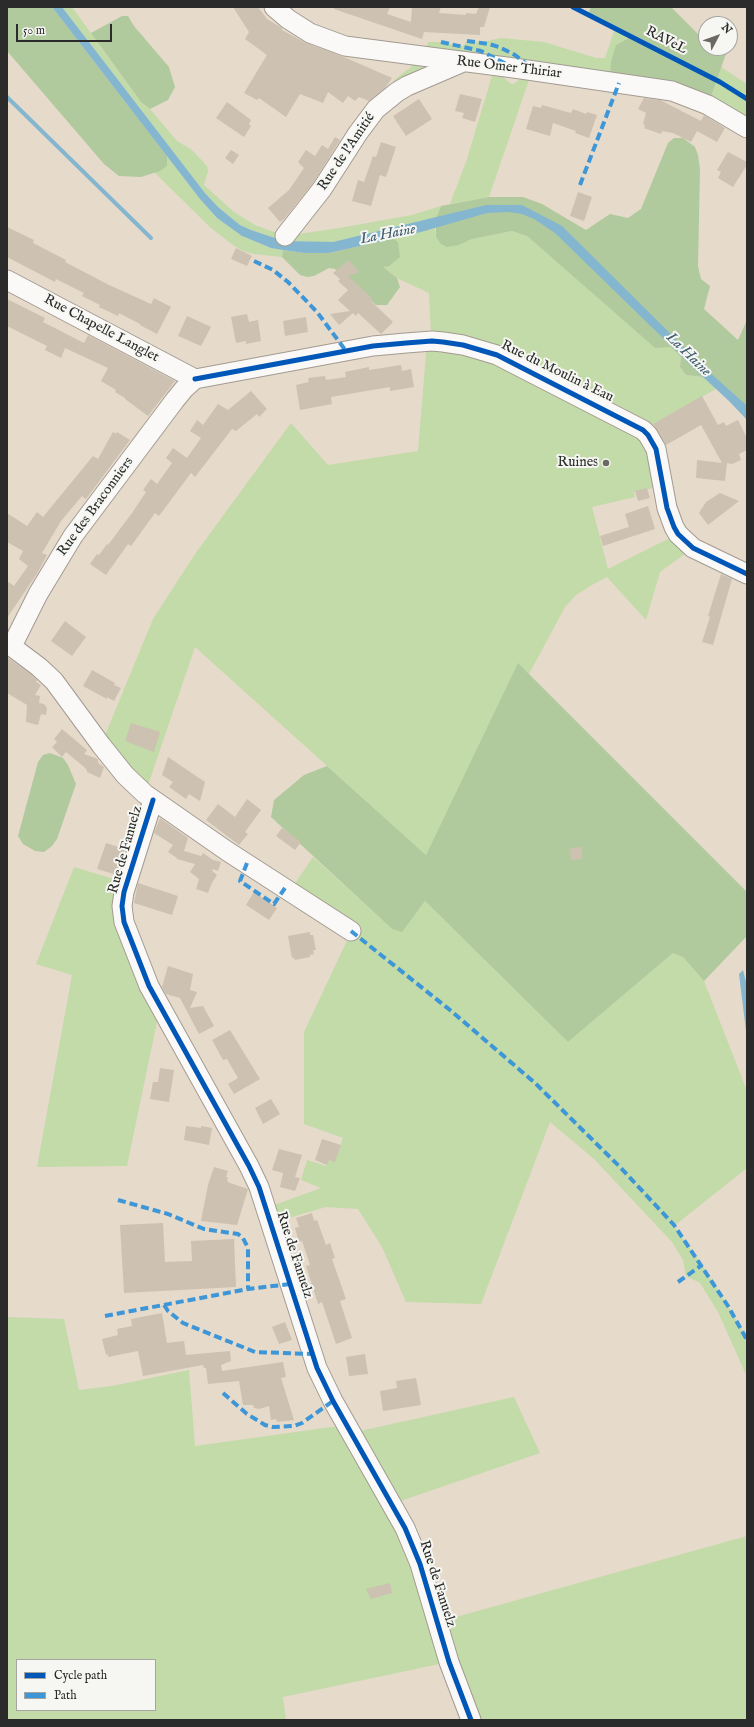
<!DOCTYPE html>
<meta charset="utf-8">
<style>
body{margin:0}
#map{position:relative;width:754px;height:1727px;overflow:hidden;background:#e6daca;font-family:"IM FELL English",serif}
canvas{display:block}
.frame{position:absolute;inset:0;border:8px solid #2b2b2b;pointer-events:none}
.legend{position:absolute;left:16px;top:1659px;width:140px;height:52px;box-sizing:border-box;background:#f6f6f2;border:1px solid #a5a5a2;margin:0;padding:5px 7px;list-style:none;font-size:12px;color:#2b2b2b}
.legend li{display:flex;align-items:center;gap:8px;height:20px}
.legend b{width:20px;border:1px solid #a5a5a2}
.north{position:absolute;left:698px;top:16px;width:40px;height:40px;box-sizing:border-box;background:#f6f6f2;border:1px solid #a5a5a2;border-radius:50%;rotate:49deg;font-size:11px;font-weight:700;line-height:16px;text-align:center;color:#2b2b2b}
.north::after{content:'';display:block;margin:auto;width:14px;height:18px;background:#6c6863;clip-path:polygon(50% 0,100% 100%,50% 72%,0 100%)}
.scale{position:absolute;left:16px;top:24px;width:96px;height:18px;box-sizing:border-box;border:2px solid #2b2b2b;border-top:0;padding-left:5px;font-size:12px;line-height:14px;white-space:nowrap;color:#2b2b2b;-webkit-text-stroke:3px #f6f6f2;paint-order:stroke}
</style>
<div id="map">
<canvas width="754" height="1727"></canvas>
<div class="frame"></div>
<ul class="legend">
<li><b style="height:5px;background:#0057b8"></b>Cycle path</li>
<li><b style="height:5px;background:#3c96d7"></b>Path</li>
</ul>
<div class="north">N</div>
<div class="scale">50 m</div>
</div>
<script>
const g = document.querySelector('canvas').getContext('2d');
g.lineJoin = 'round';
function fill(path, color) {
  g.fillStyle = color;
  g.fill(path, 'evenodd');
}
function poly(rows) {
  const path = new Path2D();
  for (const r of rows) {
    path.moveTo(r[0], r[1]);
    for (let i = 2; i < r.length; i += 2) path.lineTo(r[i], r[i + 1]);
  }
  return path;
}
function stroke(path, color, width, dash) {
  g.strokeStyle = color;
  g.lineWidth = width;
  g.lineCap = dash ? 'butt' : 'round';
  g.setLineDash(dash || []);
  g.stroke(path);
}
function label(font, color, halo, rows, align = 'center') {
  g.font = font + ' "IM FELL English",serif';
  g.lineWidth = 4;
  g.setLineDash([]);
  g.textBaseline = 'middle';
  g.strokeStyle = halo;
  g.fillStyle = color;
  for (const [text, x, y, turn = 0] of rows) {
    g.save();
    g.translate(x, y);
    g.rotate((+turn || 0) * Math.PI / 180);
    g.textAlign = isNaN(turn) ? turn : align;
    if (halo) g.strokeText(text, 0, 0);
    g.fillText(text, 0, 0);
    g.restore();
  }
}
fill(poly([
 [62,7,72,7,141,102,150,109,177,141,192,150,207,166,208,171,204,185,234,212,255,225,285,236,339,228,412,215,441,206,436,218,333,242,319,243,284,241,251,230,240,225,218,207,205,193],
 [615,28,632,37,610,82,532,71,489,197,450,204,466,162,495,66,464,62,407,86,393,81,411,67,413,55,423,57,428,42,441,42,463,46,467,41,482,42,501,38,544,42,596,58,605,58],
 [522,69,519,80,514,84,511,84,505,79,503,75],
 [721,67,747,84,747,128,708,105],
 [167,156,200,199,217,218,242,236,271,248,283,250,282,257,254,254,243,251,233,245,211,228,154,172,167,166],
 [435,228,436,237,459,245,472,239,512,231,527,236,655,348,671,346,681,357,680,367,686,375,703,377,716,389,643,430,663,486,634,492,635,497,592,507,608,569,678,534,693,548,660,572,646,620,607,577,592,585,576,595,565,607,529,674,518,664,426,855,195,647,145,794,101,745,153,619,195,554,291,423,328,465,418,451,427,342,431,334,429,293,397,278,383,267,398,242,393,238],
 [313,857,392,929,402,931,425,901,568,1042,673,953,683,957,704,981,747,1091,747,1168,674,1226,702,1265,728,1306,742,1330,747,1336,747,1377,718,1312,700,1283,686,1276,683,1260,672,1242,594,1159,550,1122,481,1304,406,1302,382,1247,358,1209,326,1207,271,1223,266,1208,321,1188,301,1180,307,1160,326,1166,330,1156,336,1158,343,1138,304,1124,304,1032,351,932,290,891],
 [74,867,127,883,124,892,160,1007,127,1166,37,1167,72,975,36,964],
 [7,1317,64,1319,79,1390,112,1386,189,1370,195,1446,346,1425,351,1433,514,1397,540,1453,392,1504,438,1622,747,1536,747,1720,471,1720,449,1662,283,1697,286,1720,7,1720],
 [17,1660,155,1660,155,1710,17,1710]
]), '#c2dba8');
fill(poly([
 [7,7,52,7,167,156,167,166,160,171,141,177,119,176,104,164,7,51],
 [591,7,671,7,702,38,706,34,706,48,728,48,708,105,610,82,611,62,616,45,631,37,588,14],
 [122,16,128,16,134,26,169,67,175,87,168,100,150,109,141,102,91,33],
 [674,138,683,138,695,147,698,155,700,169,698,266,701,279,710,286,704,309,738,340,747,320,747,406,703,377,686,375,680,367,681,357,671,347,655,348,527,236,512,231,472,239,459,245,447,247,441,244,436,237,436,218,441,206,489,197,523,197,542,204,586,230,610,214,628,218,641,209,668,143],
 [393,238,398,242,400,257,389,266,383,267,397,278,400,287,387,305,376,305,335,269,329,268,314,276,307,277,300,275,282,257,283,250,304,253,329,253],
 [518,663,747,892,747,936,704,981,683,957,673,953,568,1042,425,901,402,932,392,929,271,817,274,800,304,775,327,766,426,855],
 [50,753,63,758,68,765,76,784,57,839,52,846,44,852,35,851,23,844,18,836,38,762,43,755]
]), '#b0ca9d');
fill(poly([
 [52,7,62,7,205,193,218,207,240,225,251,230,284,241,333,242,486,205,522,205,562,226,707,370,745,404,747,406,747,420,729,401,703,377,555,233,534,219,522,214,508,212,487,213,421,232,329,253,304,253,283,250,271,248,242,236,217,218,200,199],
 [743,970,747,986,747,1039,739,974]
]), '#85b6d0');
stroke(poly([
 [7,97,151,238]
]), '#85b6d0', 4);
fill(poly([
 [233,7,258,7,267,19,282,28,282,30,304,42,344,57,392,78,385,88,369,101,359,97,355,101,348,96,343,103,328,92,323,103,300,94,286,117,259,98,257,100,244,93,267,55,245,39,249,32],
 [334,7,390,7,387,14,411,22,412,7,441,7,439,13,466,15,466,13,476,14,479,7,490,7,484,27,480,27,480,35,424,32,422,39,334,9],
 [460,94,482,99,475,122,462,118,464,113,455,111],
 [644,98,660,100,701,121,704,115,725,128,717,142,697,131,691,142,673,133,662,131,661,134,644,128,645,125,643,124,646,113,638,109],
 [419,99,432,119,406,136,393,116],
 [227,102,251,120,249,124,251,126,244,137,216,118],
 [542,105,571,113,573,109,586,114,587,112,597,115,589,138,575,133,576,131,553,123,550,136,526,129,533,106,541,108],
 [335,137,340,140,313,183,284,219,280,222,268,208,289,190,304,168,298,162,306,150,315,156,322,145,328,149],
 [381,142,396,147,386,177,380,175,371,206,352,201,358,180,364,182,373,156,376,157],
 [231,150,239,155,233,164,225,158],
 [728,152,747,162,747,165,733,187,718,178,721,172,717,170],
 [578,192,592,197,584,221,570,216],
 [7,227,34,240,33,243,66,260,65,262,109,285,151,304,154,298,171,307,157,334,140,325,140,324,119,313,118,316,99,307,100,305,82,296,84,293,56,279,55,282,7,257],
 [236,248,252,256,247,266,231,259],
 [349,260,359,272,348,276,372,298,370,300,393,322,381,334,358,313,356,316,353,313,339,325,330,314,350,311,338,300,348,290,338,281,340,279,333,273],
 [7,299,45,318,43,322,84,343,88,335,175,381,148,416,125,399,125,398,115,392,116,390,101,381,108,368,65,348,61,358,45,350,47,346,7,326],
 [247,314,249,322,258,320,261,341,246,344,246,341,236,343,231,317],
 [187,316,211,327,201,346,178,336],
 [306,317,308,332,285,336,283,321],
 [401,365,402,371,411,369,414,387,390,391,390,387,331,397,332,404,300,410,296,385,309,382,308,378,325,376,326,380,346,377,345,372,369,367,369,370],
 [251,391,267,409,259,417,257,414,236,431,232,429,195,477,191,473,159,516,155,513,131,546,128,544,106,575,90,564,97,554,99,555,107,544,108,545,132,513,146,492,143,490,151,479,157,484,172,463,166,458,173,448,187,458,201,438,190,431,197,420,203,425,218,404,228,410],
 [702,396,718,425,724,422,726,426,738,420,747,438,747,450,739,454,741,460,732,464,727,463,725,481,696,478,697,460,722,463,701,425,666,445,653,424],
 [113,432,116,434,117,432,130,440,86,499,82,496,61,521,42,553,47,555,38,572,7,618,7,581,14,586,28,566,19,559,23,551,7,542,7,513,27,526,37,512,43,517,93,456,98,459],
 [647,488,650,498,638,501,635,491],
 [720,493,739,501,708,525,699,513,706,502],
 [648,506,655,529,603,546,600,536,629,527,625,514],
 [721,574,732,579,713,645,702,642,710,617,708,616],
 [65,621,86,637,72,656,51,641],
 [7,657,32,675,37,680,36,682,41,685,35,695,40,696,39,703,44,704,47,708,46,715,41,714,38,725,26,722,27,705,7,693],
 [92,670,115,683,114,685,121,688,114,701,107,697,107,699,83,686],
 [131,723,160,732,154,752,125,741],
 [62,729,87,750,84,754,98,759,98,763,104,767,100,778,87,772,87,770,83,766,66,752,62,757,52,747,57,742,54,739],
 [168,757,205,782,200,801,189,794,186,799,169,787,173,782,162,775],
 [247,799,261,810,245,832,248,834,239,845,206,820,218,804,235,817],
 [160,818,188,838,184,851,201,856,203,853,213,860,221,862,218,871,213,869,212,871,217,875,212,883,208,893,196,889,199,879,190,872,195,864,177,859,177,858,168,852,173,845,154,833],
 [282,828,301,842,295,850,276,836],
 [106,843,125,849,117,875,97,869],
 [582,847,582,859,571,860,570,848],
 [138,883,178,896,172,915,134,903],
 [254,892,277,908,269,920,246,905],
 [310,932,310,935,313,935,316,950,313,950,314,954,310,955,310,957,295,960,294,958,292,958,288,936],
 [168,966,193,974,190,990,197,992,190,1008,203,1006,214,1026,199,1034,180,998,166,994,162,987],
 [230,1030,260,1079,234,1094,228,1084,238,1078,227,1059,223,1060,212,1040],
 [160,1068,174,1070,169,1102,150,1099,153,1082,158,1082],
 [271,1099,280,1114,263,1124,255,1108],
 [186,1126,201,1128,201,1126,212,1128,209,1145,184,1140],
 [322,1139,341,1145,335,1162,329,1160,327,1165,315,1160],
 [279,1149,302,1155,295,1177,300,1178,295,1191,280,1187,283,1173,272,1170],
 [214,1167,228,1171,226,1177,228,1177,227,1181,230,1183,248,1189,237,1225,201,1221,208,1185],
 [312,1213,314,1221,317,1220,326,1245,330,1243,335,1258,332,1259,346,1299,340,1301,352,1338,336,1344,322,1302,318,1304,306,1266,310,1265,302,1241,299,1242,295,1228,299,1227,296,1218],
 [163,1223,165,1262,192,1261,191,1241,234,1239,236,1287,124,1293,120,1225],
 [162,1313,167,1343,184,1341,186,1355,230,1351,231,1361,221,1365,222,1371,283,1362,286,1377,281,1378,294,1420,277,1422,276,1419,271,1420,269,1406,259,1409,254,1408,253,1405,243,1405,239,1381,208,1384,206,1368,204,1368,203,1365,143,1376,138,1351,108,1357,108,1354,106,1355,102,1339,118,1335,117,1329,132,1326,131,1319],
 [285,1322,292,1340,279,1344,272,1327],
 [365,1354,368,1374,349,1376,346,1357],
 [416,1378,421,1405,383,1411,380,1391,397,1388,396,1381],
 [390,1583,392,1593,371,1599,366,1589]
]), '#cdc1b1');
const minor = poly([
 [274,7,288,19,310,33,345,46,514,68,672,91,708,105,747,128],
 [285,236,322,189,358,133,376,109,397,92,407,86,463,62],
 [7,280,195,379],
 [195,379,373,346,406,343,432,341,443,342,463,345,497,355,643,430,648,435,656,449,667,508,674,527,678,534,693,548,747,574],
 [7,643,39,667,54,681,101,745,125,775,145,794,227,851,351,931],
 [12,646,38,594,73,536,175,400,184,389,195,379],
 [153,800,124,892,122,906,124,922,149,986,249,1166,259,1187,317,1368,333,1401,405,1528,420,1564,449,1662,471,1720]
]);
stroke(minor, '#a29b92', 21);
stroke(minor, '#fbf9f7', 19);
stroke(poly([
 [467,41,489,44,499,47,515,55,536,71],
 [441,42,481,51,514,68],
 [580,185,619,83],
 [254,261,273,270,288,282,317,312,346,351],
 [247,863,240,881,274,904,285,888],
 [351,931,450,1010,535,1083,620,1167,674,1225,728,1306,747,1340],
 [118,1200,168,1214,204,1229,238,1234,243,1238,248,1248,248,1289],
 [678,1282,702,1265],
 [164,1305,168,1311,183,1323,255,1352,313,1354],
 [105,1316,248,1289,290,1284],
 [223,1393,247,1414,265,1425,273,1427,294,1426,302,1423,333,1401]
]), '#3c96d7', 4, [8, 4]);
stroke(poly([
 [573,7,720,82,747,99],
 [195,379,373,346,406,343,432,341,443,342,463,345,497,355,643,430,648,435,656,449,667,508,674,527,678,534,693,548,747,574],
 [153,800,124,892,122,906,124,922,149,986,249,1166,259,1187,317,1368,333,1401,405,1528,420,1564,449,1662,471,1720]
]), '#0057b8', 5);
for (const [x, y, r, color] of [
 [606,463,4,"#6c6863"]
]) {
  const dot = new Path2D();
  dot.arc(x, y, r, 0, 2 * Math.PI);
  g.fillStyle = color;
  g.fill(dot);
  stroke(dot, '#f6f6f2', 1.5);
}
label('14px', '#2b2b2b', '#f6f6f2', [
 ["RAVeL",666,41,27],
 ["Rue Omer Thiriar",509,68,7],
 ["Rue de l'Amitié",347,152,-56],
 ["Rue Chapelle Langlet",101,329,28],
 ["Rue du Moulin à Eau",557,372,26],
 ["Rue des Braconniers",96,507,-54],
 ["Rue de Fanuelz",126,850,-74],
 ["Rue de Fanuelz",294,1255,72],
 ["Rue de Fanuelz",437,1584,72]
]);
label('14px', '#2b2b2b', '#f6f6f2', [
 ["Ruines",598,463]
], 'right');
label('italic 15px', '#3e5c6e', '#f6f6f2', [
 ["La Haine",388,235,-11],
 ["La Haine",688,355,44]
]);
</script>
